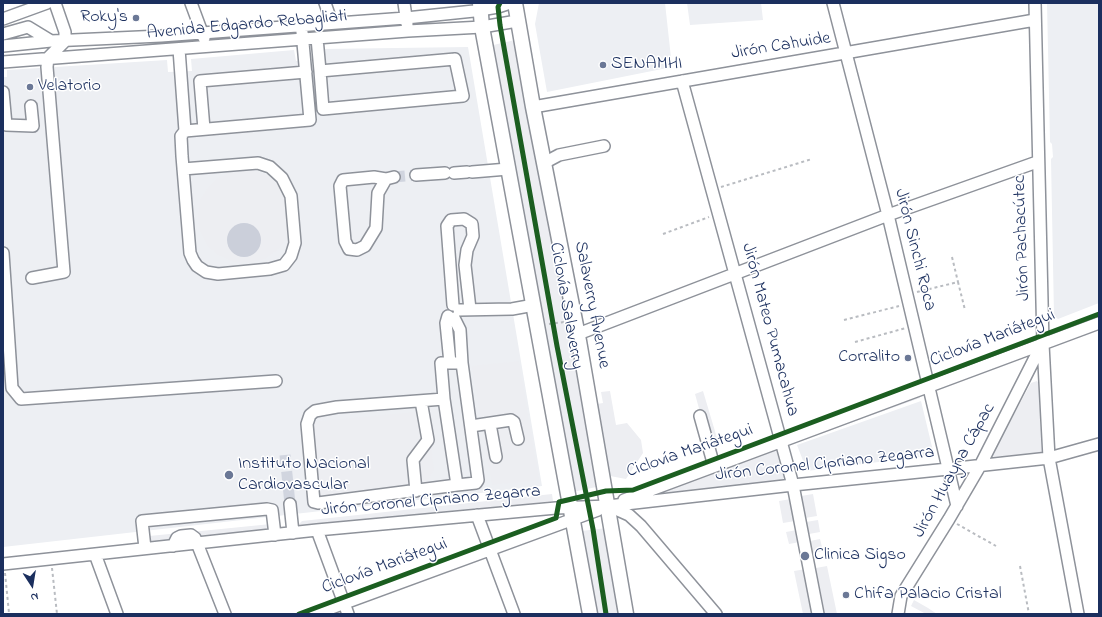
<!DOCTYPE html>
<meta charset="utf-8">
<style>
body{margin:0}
#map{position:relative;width:1102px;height:617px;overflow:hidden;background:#fff;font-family:"Indie Flower",sans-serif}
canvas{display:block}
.frame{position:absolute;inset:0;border:4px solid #1b2f5e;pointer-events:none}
.north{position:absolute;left:12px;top:565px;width:40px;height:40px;-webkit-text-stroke:3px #fff;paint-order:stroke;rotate:168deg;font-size:11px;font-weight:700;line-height:16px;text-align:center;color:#1b2f5e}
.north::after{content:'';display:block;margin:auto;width:14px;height:18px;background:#1b2f5e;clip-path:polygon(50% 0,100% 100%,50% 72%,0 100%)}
</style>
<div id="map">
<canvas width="1102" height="617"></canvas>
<div class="frame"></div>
<div class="north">N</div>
</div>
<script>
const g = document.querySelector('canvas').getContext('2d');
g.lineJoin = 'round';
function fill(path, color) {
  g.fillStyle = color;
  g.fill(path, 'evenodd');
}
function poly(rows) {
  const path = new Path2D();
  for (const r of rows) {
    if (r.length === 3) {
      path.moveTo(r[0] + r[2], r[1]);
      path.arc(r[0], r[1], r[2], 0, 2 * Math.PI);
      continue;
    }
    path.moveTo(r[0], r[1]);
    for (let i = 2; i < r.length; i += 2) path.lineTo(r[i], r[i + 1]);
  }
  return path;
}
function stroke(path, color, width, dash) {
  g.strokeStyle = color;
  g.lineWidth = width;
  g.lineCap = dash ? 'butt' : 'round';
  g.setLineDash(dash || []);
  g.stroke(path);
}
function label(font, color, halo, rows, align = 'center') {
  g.font = font + ' "Indie Flower",sans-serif';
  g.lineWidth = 3;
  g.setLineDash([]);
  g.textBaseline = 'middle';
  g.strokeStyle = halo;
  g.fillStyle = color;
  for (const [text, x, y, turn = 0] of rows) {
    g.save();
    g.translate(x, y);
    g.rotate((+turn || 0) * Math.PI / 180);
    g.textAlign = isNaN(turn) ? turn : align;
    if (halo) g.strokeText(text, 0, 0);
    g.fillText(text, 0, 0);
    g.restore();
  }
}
fill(poly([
 [539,3,665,3,672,67,547,92,535,24],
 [687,3,761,3,763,20,690,25],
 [1047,3,1099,3,1099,303,1058,319,1054,316,1051,159,1053,157,1052,144,1050,142],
 [468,47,542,486,3,547,3,77,7,77,7,70,167,60,168,72,192,71,191,59,294,50,296,61,321,58,322,49],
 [921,401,934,455,807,471,797,445]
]), '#edeff3');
fill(poly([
 [515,40,601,486,573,492,489,46],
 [248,170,262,173,275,181,285,193,291,223,287,237,277,250,264,259,249,263,233,262,219,255,207,245,200,231,198,216,200,201,208,188,219,178,232,171],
 [247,224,256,229,261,244,255,254,244,257,239,256,227,239,232,229,236,226],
 [519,361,539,480,492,485,472,366],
 [1037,381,1039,384,1042,453,991,457,1031,383],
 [918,390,920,398,797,442,796,436],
 [610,391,616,425,627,423,641,440,643,453,626,479,610,476,597,404,603,403,601,392],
 [703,391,717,438,708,441,695,394],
 [426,411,434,469,423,487,313,499,308,422],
 [774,448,778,450,785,475,784,478,780,481,656,497,654,495],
 [552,494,553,501,303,529,299,524,302,521],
 [813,494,817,516,805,518,801,496],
 [791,499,795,521,783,523,779,501],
 [818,520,820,532,809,534,806,522],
 [271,524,272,530,200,539,191,532],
 [607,528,619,614,593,614,581,531],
 [797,530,800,542,789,544,786,532],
 [180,533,173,541,148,544,149,536],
 [820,539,823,551,813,553,810,541],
 [827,566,837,614,825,614,816,568],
 [806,569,815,614,803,614,794,571],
 [914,600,928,608,937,614,926,614,911,606]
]), '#edeef2');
fill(poly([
 [244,240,17]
]), '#cbcfda');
stroke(poly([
 [394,177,416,175],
 [285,455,290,504]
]), '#d1d5df', 11, [11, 5.5]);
const minor = poly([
 [191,3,204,38],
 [325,3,332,23],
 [404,3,407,24],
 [833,3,888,215,957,506],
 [1035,3,1043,344,1049,458,1078,614],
 [3,19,47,3],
 [3,34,28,27,51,41],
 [317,38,320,71],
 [3,46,51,41,161,36,406,18,474,11,498,7,510,3],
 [179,49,185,131,310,120,302,32],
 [455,59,463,96,323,109,320,71,455,59],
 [3,62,408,31,482,27,517,21],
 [682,81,793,485,818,614],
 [3,92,6,125,33,126,31,106],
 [533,107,1035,20],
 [204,129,200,81,306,72],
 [544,163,559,155,604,146],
 [183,169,258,163,270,167,282,178,291,196,295,243,291,256,284,265,270,269,218,274,206,272,197,266,193,260,190,253,182,156,181,136,185,131],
 [472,172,508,169],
 [454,173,467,172],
 [416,175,445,173],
 [386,179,378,193,376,228,365,246,357,250,349,249,345,241,340,186,343,180,374,177,386,179,394,177],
 [3,253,12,388,21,399,276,381],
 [32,278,64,272,47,67,48,58,65,41,65,32,55,3],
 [453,305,447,226,451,220,464,219,472,224,473,236,467,250,465,265,470,309],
 [459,310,512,309,534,305],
 [448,316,446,323,450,363],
 [454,318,460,330,462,363,478,480,476,483,457,485,444,399,441,363,462,363],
 [578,334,888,215,1037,162],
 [444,399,337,407,315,411,310,415,307,424,314,502,318,503,457,485],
 [700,416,714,466],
 [490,424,496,457],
 [471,426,511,420,514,422,518,439],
 [416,491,413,460,428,440,421,401],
 [624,500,1099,323],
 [290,504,293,533],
 [609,506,629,515,641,526,716,614],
 [477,515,514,614],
 [317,530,348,614],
 [173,546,177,538,181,536,191,535,195,538,225,614],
 [145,548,142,521,267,509,272,510,275,535],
 [95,554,117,614],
 [3,564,317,530,556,508,608,506,793,485,948,469,1049,458,1099,444],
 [315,614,598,510],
 [898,614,901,596,949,519,980,466,1042,344]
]);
const major = poly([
 [480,3,482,27,500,124,590,614],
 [515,3,533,107,579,341,626,614]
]);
stroke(minor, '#8e929a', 14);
stroke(major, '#8e929a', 17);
stroke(poly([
 [721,187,812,159],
 [663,234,709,217],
 [952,257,958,282],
 [917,292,958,282,965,310],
 [844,320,899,306],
 [549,324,564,322],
 [855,342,906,328],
 [957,524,996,546],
 [1020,566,1029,614],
 [52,568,57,614],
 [5,573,9,613]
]), '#b9bcc1', 2, [3, 3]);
stroke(minor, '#fff', 11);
stroke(major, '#fff', 14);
stroke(poly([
 [500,3,498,7,500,25,557,346,593,529,606,614],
 [299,614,556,518,559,502,606,491,633,490,1099,314]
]), '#1b5e20', 5);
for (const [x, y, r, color] of [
 [136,18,4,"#6b7896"],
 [603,65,4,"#6b7896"],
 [30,87,4,"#6b7896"],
 [908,358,4,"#6b7896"],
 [229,475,5,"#6b7896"],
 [805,556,5,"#6b7896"],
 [846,595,4,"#6b7896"]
]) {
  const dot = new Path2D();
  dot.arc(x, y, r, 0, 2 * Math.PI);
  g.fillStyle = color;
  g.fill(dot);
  stroke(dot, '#fff', 1.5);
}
label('18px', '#1b2f5e', '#fff', [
 ["Roky's",128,18,"right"],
 ["SENAMHI",611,65],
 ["Velatorio",38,87],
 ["Corralito",900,358,"right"],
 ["Instituto Nacional",238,465],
 ["Cardiovascular",238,486],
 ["Clinica Sigso",814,556],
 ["Chifa Palacio Cristal",854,595]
], 'left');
label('18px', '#1b2f5e', '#fff', [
 ["Avenida Edgardo Rebagliati",247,26,-5],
 ["Jirón Cahuide",781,47,-9],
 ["Jirón Pachacútec",1023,238,-92],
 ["Jirón Sinchi Roca",914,250,76],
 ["Salaverry Avenue",591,305,79],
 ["Ciclovía Salaverry",565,306,80],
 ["Jirón Mateo Pumacahua",769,330,75],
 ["Ciclovía Mariátegui",993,339,-21],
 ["Ciclovía Mariátegui",690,452,-19],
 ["Jirón Coronel Cipriano Zegarra",825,465,-6],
 ["Jirón Huayna Cápac",955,471,-61],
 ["Jirón Coronel Cipriano Zegarra",431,502,-5],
 ["Ciclovía Mariátegui",385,567,-20]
]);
</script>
